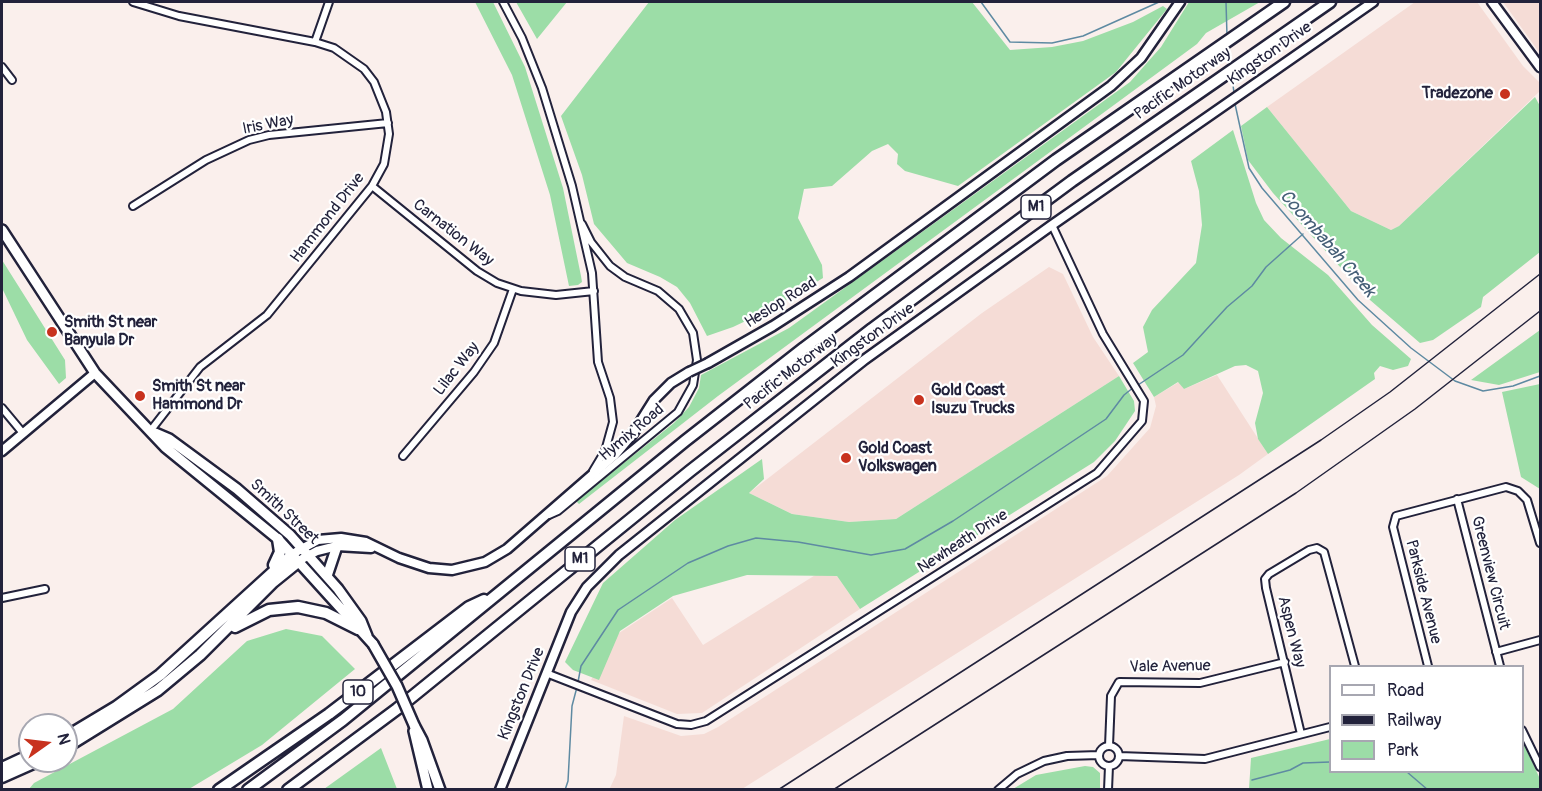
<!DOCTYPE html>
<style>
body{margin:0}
#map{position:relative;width:1542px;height:791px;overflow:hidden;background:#faefec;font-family:Pangolin,sans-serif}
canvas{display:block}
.frame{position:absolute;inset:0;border:3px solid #22223b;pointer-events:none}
.legend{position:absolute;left:1329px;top:665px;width:195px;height:108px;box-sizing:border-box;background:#fff;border:2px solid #a7a7b1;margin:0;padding:8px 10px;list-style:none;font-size:18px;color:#22223b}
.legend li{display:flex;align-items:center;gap:12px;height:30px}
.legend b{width:30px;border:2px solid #a7a7b1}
.north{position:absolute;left:18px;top:713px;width:60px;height:60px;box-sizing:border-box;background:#fff;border:2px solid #a7a7b1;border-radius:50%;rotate:76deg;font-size:16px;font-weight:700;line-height:24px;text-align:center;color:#22223b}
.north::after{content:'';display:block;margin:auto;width:21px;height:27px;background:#c8321e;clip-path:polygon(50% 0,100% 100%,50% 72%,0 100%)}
</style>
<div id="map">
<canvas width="1542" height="791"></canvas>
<div class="frame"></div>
<ul class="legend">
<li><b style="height:8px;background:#fff"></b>Road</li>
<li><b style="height:8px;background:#22223b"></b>Railway</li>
<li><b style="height:16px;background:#9cdda7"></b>Park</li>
</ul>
<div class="north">N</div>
</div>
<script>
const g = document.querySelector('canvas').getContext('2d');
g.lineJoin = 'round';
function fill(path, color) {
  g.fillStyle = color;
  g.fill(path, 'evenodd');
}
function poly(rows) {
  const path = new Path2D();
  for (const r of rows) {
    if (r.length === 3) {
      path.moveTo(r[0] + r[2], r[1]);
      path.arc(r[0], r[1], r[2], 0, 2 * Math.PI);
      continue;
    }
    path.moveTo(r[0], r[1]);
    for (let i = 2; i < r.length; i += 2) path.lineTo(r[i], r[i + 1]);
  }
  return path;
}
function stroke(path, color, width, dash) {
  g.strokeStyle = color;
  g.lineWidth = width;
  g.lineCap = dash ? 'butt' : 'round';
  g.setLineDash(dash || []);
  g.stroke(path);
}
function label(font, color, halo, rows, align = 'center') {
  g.font = font + ' Pangolin,sans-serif';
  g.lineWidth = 4.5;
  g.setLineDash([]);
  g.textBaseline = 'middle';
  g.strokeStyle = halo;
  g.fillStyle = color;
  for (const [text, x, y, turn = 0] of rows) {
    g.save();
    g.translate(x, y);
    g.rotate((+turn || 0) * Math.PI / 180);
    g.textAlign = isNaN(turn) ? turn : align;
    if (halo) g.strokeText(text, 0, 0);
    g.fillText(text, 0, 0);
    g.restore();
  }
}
fill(poly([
 [1415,2,1477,2,1523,66,1540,83,1540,91,1399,226,1391,230,1351,211,1267,107],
 [1503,2,1540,2,1540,53,1539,52],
 [1049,267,1063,274,1093,337,1119,376,896,519,849,522,792,514,749,493,982,313],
 [1217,375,1268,454,1239,475,742,789,609,790,616,775,624,716,681,736,704,734,718,727,1107,476,1150,428,1156,406,1154,397,1179,382,1184,389],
 [817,574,837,576,860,609,702,713,677,714,591,680,619,633,672,598,703,645]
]), '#f5dcd6');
fill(poly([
 [475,2,493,2,525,67,563,188,581,276,582,282,578,285,569,286,550,195,512,75],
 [516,2,567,2,537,39],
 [649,2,972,2,1010,50,1052,47,1083,41,1133,22,1163,6,1167,9,1116,72,958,186,905,171,897,164,898,154,888,144,872,151,832,186,804,189,798,218,822,265,823,278,773,308,733,327,707,336,690,303,677,287,660,277,627,263,594,224,582,175,561,116],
 [1189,2,1260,2,1206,33,1197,44,718,396,579,504,576,501,674,423,689,407,699,388,701,375,789,328,1130,82,1161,47],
 [1535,97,1540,106,1540,252,1483,297,1481,307,1433,340,1420,343,1370,300,1273,193,1248,160,1241,126,1267,107,1351,211,1391,230,1399,226],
 [1233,130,1256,203,1264,220,1281,238,1328,275,1372,325,1411,359,1408,366,1393,370,1380,366,1374,373,1375,379,1268,454,1258,439,1255,423,1263,393,1258,371,1246,365,1235,366,1184,389,1178,382,1154,397,1133,363,1148,352,1143,327,1152,310,1196,263,1202,225,1199,191,1191,161],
 [2,260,65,360,66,378,59,384,27,340,2,288],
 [1540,330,1540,372,1499,385,1471,380],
 [1119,376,1134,401,1135,411,1115,441,1094,462,860,609,837,576,747,575,673,596,620,631,599,680,573,670,565,662,603,583,675,520,762,459,764,479,749,493,792,514,849,522,896,519],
 [1540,384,1540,489,1521,477,1502,392],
 [286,629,322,636,355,669,262,745,189,789,29,789,34,783,173,709,247,641],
 [1330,739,1330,772,1522,772,1523,742,1540,779,1540,789,1249,789,1251,758],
 [381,748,397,789,324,789],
 [1085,766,1093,767,1100,773,1100,789,1013,789,1036,775]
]), '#9cdda7');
stroke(poly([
 [981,2,1010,42,1052,43,1083,36,1159,2],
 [1226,2,1227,36],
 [1228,47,1231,66],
 [1232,77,1234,93],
 [1235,104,1249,168,1262,188,1358,300,1411,348,1455,381,1483,391,1513,386,1540,376],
 [1138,385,1183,355,1227,307,1252,286,1266,267,1303,234],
 [578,682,581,666,618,610,688,563,728,546,756,538,798,542,871,555,905,549,953,521,1106,419,1124,395,1134,387],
 [1407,772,1428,790],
 [1252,780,1290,770,1303,763,1330,762],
 [565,790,568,781,572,706,577,687]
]), '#5e8aa2', 1.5);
const street = poly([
 [133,2,179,16,315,42,334,48,364,69,374,82,386,112,389,134,384,164,372,186,267,315,200,367,151,430],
 [503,2,522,38,542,88,572,186,592,273,598,362,610,398,613,422,605,451,593,471],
 [315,42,329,2],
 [2,67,12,80],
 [372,186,477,271,497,283,521,291,556,295,594,291],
 [133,206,206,160,249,140,269,135,388,123],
 [2,408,22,432],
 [403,456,474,372,494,343,513,289],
 [1457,499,1500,666],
 [549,515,558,511,678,412,693,385,697,360,693,333,679,309,658,291,625,277,610,266,591,242,582,224],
 [2,598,45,589],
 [1496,652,1540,640],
 [1428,666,1393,527,1396,516,1506,487,1518,491,1527,500,1540,543],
 [546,673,677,724,691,725,706,721,1097,473,1142,421,1144,401,1103,334,1052,225],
 [1522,730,1540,767],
 [1301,734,1266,588,1265,579,1269,574,1309,550,1317,548,1324,552,1355,666],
 [1109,746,1111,696,1119,682,1200,683,1285,662],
 [1109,756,10],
 [1119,756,1205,759,1330,727],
 [998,790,1017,774,1044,761,1067,756,1099,755],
 [1108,790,1109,766]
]);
const secondary = poly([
 [1492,2,1540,67],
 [708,363,773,326,849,277,1111,86,1141,58,1180,2],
 [2,451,95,373],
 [296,552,318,540,341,538,366,542,399,558,429,568,452,570,485,562,507,549,615,455,632,435,654,400,671,383,689,372],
 [302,559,317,551,337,546,371,548],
 [500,790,571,612,587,587,619,555,864,360,1052,225,1373,2]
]);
const primary = poly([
 [2,230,95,373,165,447,278,539,373,644],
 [155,433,169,439,237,489,290,535,338,589,361,621,367,636],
 [327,576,337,546],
 [414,725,422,740,440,790],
 [414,731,428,790]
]);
const highway = poly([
 [274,565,280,552,278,539],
 [235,627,269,610,298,607,326,613,358,629],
 [66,737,116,707,160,675,293,554],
 [66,747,158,690,200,655,273,582,299,561],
 [2,768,30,755],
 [2,777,38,761],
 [219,790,329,714,469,607,484,600],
 [248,790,343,720,685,441,804,348,1056,160,1284,2],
 [288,790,397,709,690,471,872,329,1072,181,1330,2]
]);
stroke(street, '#22223b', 10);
stroke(secondary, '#22223b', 13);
stroke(primary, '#22223b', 14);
stroke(highway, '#22223b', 15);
stroke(street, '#fff', 6);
stroke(secondary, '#fff', 8);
stroke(primary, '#fff', 9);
stroke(highway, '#fff', 10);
stroke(poly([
 [833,790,1296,493,1415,409,1540,311]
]), '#22223b', 1.5);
stroke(poly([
 [778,790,1321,440,1390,392,1540,274]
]), '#22223b', 1.5);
const secondaryBridge = poly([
 [689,372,708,363]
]);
const primaryBridge = poly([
 [373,644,397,686,414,725]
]);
stroke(secondaryBridge, '#22223b', 13, []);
stroke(primaryBridge, '#22223b', 14, []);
stroke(secondaryBridge, '#fff', 8);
stroke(primaryBridge, '#fff', 9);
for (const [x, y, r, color] of [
 [1505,94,6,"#c8321e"],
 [52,332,6,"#c8321e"],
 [140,396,6,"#c8321e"],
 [919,400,6,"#c8321e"],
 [846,458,6,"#c8321e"]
]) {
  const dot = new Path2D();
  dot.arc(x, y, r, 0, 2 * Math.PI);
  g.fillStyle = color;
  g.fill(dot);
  stroke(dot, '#fff', 2);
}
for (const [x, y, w] of [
 [1036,207,30],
 [580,559,30],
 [358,692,30]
]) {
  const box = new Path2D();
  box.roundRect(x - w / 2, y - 12, w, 24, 4.5);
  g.fillStyle = '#fff';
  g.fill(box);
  stroke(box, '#22223b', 1.5);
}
label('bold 15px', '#22223b', null, [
 ["M1",1036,207],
 ["M1",580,559],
 ["10",358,692]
]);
label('16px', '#22223b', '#fff', [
 ["Kingston Drive",1270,54,-35],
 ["Pacific Motorway",1183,84,-35],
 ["Iris Way",268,125,-11],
 ["Hammond Drive",328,218,-52],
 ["Carnation Way",453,233,38],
 ["Heslop Road",781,303,-32],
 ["Kingston Drive",873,336,-36],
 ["Lilac Way",457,369,-52],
 ["Pacific Motorway",791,372,-38],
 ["Hymix Road",632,433,-40],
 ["Smith Street",284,512,43],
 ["Newheath Drive",963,542,-33],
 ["Greenview Circuit",1490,573,76],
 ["Parkside Avenue",1423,592,76],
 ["Aspen Way",1291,632,76],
 ["Vale Avenue",1170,667,-1],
 ["Kingston Drive",522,694,-68]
]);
label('bold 16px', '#22223b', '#fff', [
 ["Tradezone",1493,94,"right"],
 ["Smith St near",64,323],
 ["Banyula Dr",64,341],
 ["Smith St near",152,387],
 ["Hammond Dr",152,405],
 ["Gold Coast",931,391],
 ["Isuzu Trucks",931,409],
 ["Gold Coast",858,449],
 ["Volkswagen",858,467]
], 'left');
label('italic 18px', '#455f77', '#fff', [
 ["Coombabah Creek",1327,244,49]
]);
</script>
